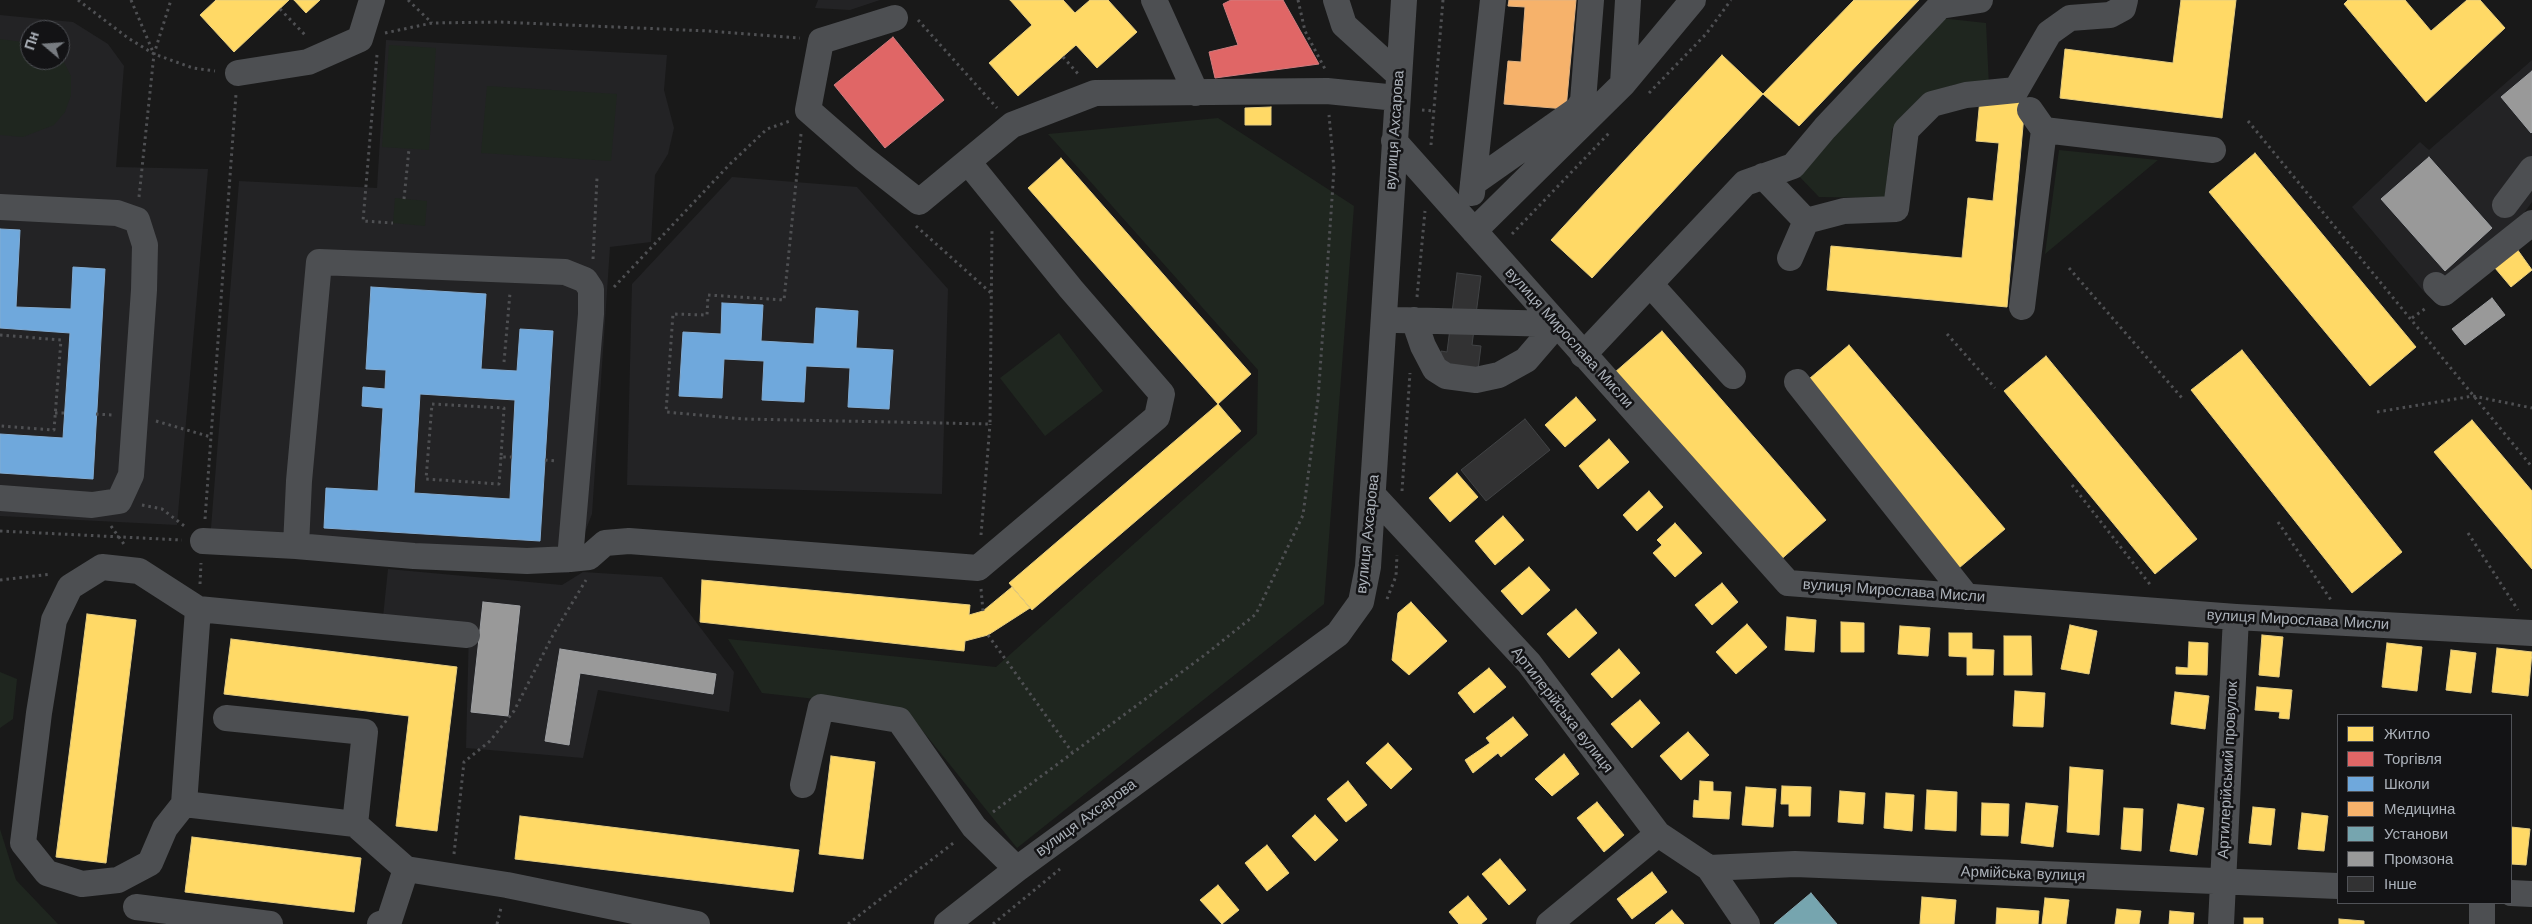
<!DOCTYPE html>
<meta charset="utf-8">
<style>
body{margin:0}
#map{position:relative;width:2532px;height:924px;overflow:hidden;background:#191919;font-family:"Work Sans",sans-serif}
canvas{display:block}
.legend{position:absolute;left:2337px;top:714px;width:175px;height:190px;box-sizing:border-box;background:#131315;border:1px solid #505257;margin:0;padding:6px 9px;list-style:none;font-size:15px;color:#abb1b9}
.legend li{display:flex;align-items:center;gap:10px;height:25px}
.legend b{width:25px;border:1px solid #505257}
.north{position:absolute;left:20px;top:20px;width:50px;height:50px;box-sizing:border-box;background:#131315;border:1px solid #505257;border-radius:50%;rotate:288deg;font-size:14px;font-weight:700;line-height:20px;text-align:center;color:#abb1b9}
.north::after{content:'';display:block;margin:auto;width:18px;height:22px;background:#787c81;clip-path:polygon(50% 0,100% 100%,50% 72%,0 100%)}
</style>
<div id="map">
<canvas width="2532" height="924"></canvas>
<ul class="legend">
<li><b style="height:14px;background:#ffd966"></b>Житло</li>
<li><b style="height:14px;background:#e06666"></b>Торгівля</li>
<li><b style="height:14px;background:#6fa8dc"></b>Школи</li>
<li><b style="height:14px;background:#f6b26b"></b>Медицина</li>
<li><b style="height:14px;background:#76a5af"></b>Установи</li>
<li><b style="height:14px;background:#999"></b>Промзона</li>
<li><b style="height:14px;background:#323233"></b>Інше</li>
</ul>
<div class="north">Пн</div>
</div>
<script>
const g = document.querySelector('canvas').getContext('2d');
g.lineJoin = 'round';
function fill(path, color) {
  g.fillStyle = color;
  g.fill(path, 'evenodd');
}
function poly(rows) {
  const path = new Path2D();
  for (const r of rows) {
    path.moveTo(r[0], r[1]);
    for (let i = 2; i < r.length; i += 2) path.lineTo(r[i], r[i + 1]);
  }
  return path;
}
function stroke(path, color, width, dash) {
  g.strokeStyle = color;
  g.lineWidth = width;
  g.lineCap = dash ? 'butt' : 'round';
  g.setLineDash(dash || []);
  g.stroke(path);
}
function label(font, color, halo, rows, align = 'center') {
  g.font = font + ' "Work Sans",sans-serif';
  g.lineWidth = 5;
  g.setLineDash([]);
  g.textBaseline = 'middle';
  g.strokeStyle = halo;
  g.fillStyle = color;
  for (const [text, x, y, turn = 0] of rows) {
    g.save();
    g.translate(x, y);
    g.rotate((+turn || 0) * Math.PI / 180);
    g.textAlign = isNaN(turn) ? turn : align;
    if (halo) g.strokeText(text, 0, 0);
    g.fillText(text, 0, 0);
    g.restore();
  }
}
fill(poly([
 [818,0,880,0,850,10,815,8],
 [0,15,73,22,108,44,124,66,116,167,208,169,177,525,0,516],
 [30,30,60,30,60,60,30,60],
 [386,40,667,55,664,90,674,128,668,154,655,175,651,242,610,247,592,514,569,573,209,552,239,181,377,188],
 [2532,60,2532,202,2521,217,2425,293,2352,207,2420,142,2429,150],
 [732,177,857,187,948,289,942,494,627,485,632,284],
 [388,569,562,585,583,572,662,577,734,672,729,712,598,690,583,758,466,748,469,628,383,617]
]), '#232325');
fill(poly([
 [1940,18,1986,23,1989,86,1956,84,1924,96,1892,129,1885,198,1819,197,1796,173],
 [0,39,30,43,30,60,60,59,64,62,71,76,71,95,65,112,54,125,23,137,0,135],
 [389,45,436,48,429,150,382,147],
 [487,86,617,94,611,161,481,153],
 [1218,118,1354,206,1324,604,1017,848,905,709,762,693,728,639,996,667,1257,434,1258,370,1048,134],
 [2059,150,2158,160,2045,254],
 [395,198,427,201,425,226,393,223],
 [1059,333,1103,391,1045,436,1000,378],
 [0,672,17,679,13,719,0,728],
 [0,829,16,880,58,924,0,924]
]), '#1f261f');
const homes = poly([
 [216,0,289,0,234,52,200,15,216,0],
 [294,0,320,0,306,13,294,0],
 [1010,0,1063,0,1075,13,1090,0,1108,0,1137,32,1097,68,1076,45,1018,96,989,63,1032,25,1010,0],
 [1854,0,1919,0,1799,126,1763,94,1854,0],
 [2181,0,2236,0,2222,118,2060,98,2065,49,2173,63,2181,0],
 [2348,0,2405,0,2431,31,2467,0,2480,0,2505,28,2426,102,2344,4,2348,0],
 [1722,55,1763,94,1592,278,1551,240,1722,55],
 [1980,99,2025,103,2007,307,1827,290,1831,246,1962,258,1968,198,1993,201,1999,143,1976,141,1980,99],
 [1271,107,1271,125,1245,125,1245,108,1271,107],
 [2255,153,2416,347,2370,386,2209,192,2255,153],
 [1061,158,1251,374,1218,404,1028,188,1061,158],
 [2517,249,2532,270,2511,287,2495,268,2517,249],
 [1662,331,1826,520,1778,562,1614,373,1662,331],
 [1849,345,2005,529,1959,568,1803,384,1849,345],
 [2242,350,2402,552,2352,593,2191,390,2242,350],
 [2046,356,2197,539,2155,574,2004,391,2046,356],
 [1576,397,1596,420,1565,447,1545,425,1576,397],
 [1218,404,1241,431,1032,610,1009,583,1218,404],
 [2472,420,2532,491,2532,569,2434,452,2472,420],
 [1609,439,1629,462,1598,489,1579,466,1609,439],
 [1457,473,1478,497,1450,522,1429,498,1457,473],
 [1649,491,1663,507,1637,531,1623,515,1649,491],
 [1503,516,1524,540,1495,565,1475,541,1503,516],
 [1675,523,1702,553,1675,577,1653,553,1662,545,1657,540,1675,523],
 [1529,567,1550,590,1522,615,1501,591,1529,567],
 [702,580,970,605,969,615,983,611,1012,587,1030,608,988,635,965,641,964,651,700,622,702,580],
 [1722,583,1738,602,1712,625,1695,605,1722,583],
 [1411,602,1447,641,1409,675,1392,660,1398,613,1411,602],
 [1576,609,1597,633,1569,658,1547,634,1576,609],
 [87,614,136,620,106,863,56,857,87,614],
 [1787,617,1816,620,1814,652,1785,650,1787,617],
 [1841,622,1864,623,1864,652,1841,652,1841,622],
 [1747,624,1767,647,1736,674,1716,652,1747,624],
 [2070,625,2097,631,2089,674,2061,669,2070,625],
 [1900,626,1930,628,1928,656,1898,654,1900,626],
 [1949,633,1972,633,1972,649,1994,650,1993,675,1967,675,1967,657,1949,656,1949,633],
 [2262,635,2283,637,2279,677,2259,675,2262,635],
 [2004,636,2031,636,2032,675,2004,675,2004,636],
 [231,639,457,667,437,831,396,826,409,716,224,694,231,639],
 [2189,642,2208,643,2207,675,2176,674,2176,667,2188,668,2189,642],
 [2387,643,2422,647,2417,691,2382,687,2387,643],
 [2497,648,2532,652,2528,696,2492,692,2497,648],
 [1619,649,1640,673,1612,698,1591,674,1619,649],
 [2451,650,2476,653,2471,693,2446,690,2451,650],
 [1489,668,1506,687,1474,713,1458,693,1489,668],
 [2257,687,2292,690,2289,719,2279,718,2280,712,2255,710,2257,687],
 [2015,691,2045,693,2043,727,2013,726,2015,691],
 [2175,692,2209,696,2205,729,2171,724,2175,692],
 [1640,700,1660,723,1632,748,1611,724,1640,700],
 [1513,717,1528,735,1501,757,1498,753,1473,773,1465,760,1490,743,1486,738,1513,717],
 [1688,732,1709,755,1681,780,1660,756,1688,732],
 [1388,743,1412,769,1391,789,1366,763,1388,743],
 [1564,754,1579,774,1552,796,1535,779,1564,754],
 [831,756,875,762,863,859,819,854,831,756],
 [2070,767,2103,770,2099,835,2067,832,2070,767],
 [1348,781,1367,805,1346,822,1327,799,1348,781],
 [1700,781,1713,782,1713,791,1731,792,1729,819,1693,817,1694,800,1699,801,1700,781],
 [1782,786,1811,787,1810,816,1789,816,1789,804,1781,804,1782,786],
 [1746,787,1776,789,1773,827,1742,825,1746,787],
 [1927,790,1957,792,1956,831,1925,829,1927,790],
 [1840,791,1865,793,1863,824,1838,822,1840,791],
 [1886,793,1914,795,1912,831,1884,828,1886,793],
 [1597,802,1624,835,1604,852,1577,818,1597,802],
 [1982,803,2009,804,2008,836,1981,835,1982,803],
 [2026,803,2058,806,2053,847,2021,843,2026,803],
 [2178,804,2204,808,2197,855,2170,851,2178,804],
 [2253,807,2275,809,2271,845,2249,843,2253,807],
 [2124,808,2143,809,2141,851,2121,849,2124,808],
 [2302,813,2328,816,2324,851,2298,849,2302,813],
 [1315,815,1338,840,1315,861,1292,836,1315,815],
 [520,816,799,850,793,892,515,859,520,816],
 [2511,827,2530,829,2526,865,2511,864,2511,827],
 [192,837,361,858,354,912,185,892,192,837],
 [1267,845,1289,873,1267,891,1245,863,1267,845],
 [1500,859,1526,890,1509,905,1482,874,1500,859],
 [1652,872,1667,892,1632,919,1617,899,1652,872],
 [1218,885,1239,910,1222,924,1200,900,1218,885],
 [1468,896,1487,919,1481,924,1459,924,1449,912,1468,896],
 [1922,897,1956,900,1954,924,1920,924,1922,897],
 [2045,898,2069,900,2066,924,2042,924,2045,898],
 [1997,908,2039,911,2038,924,1996,924,1997,908],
 [2117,909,2141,911,2139,924,2115,924,2117,909],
 [1672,910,1684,924,1655,924,1672,910],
 [2170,911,2194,913,2193,924,2169,924,2170,911],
 [2244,918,2263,918,2263,924,2244,924,2244,918],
 [2339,919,2364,921,2364,924,2339,924,2339,919]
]);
fill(homes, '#ffd966');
stroke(homes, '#e6cd7f', 1);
const shops = poly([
 [1231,0,1283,0,1319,64,1215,78,1209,52,1238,45,1223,4,1231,0],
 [893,37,944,100,885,148,834,85,893,37]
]);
fill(shops, '#e06666');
stroke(shops, '#d07c7f', 1);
const schools = poly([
 [0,229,20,230,16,307,71,309,73,267,105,269,93,479,0,473,0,434,63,438,70,333,0,328,0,229],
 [371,287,486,294,481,369,517,371,520,329,553,331,540,541,324,528,326,488,378,491,383,408,362,406,363,387,385,389,386,370,366,369,371,287],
 [420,394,515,400,510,499,414,493,420,394],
 [722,303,763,305,761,341,814,344,816,308,858,311,856,348,893,350,889,409,848,407,850,368,806,366,804,402,762,400,764,361,724,359,722,398,679,396,683,332,721,334,722,303]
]);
fill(schools, '#6fa8dc');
stroke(schools, '#81abd2', 1);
const health = poly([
 [1509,0,1576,0,1566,109,1504,104,1508,61,1521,62,1525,7,1508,6,1509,0]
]);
fill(health, '#f6b26b');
stroke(health, '#e0b282', 1);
const public = poly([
 [1811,893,1837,924,1774,924,1811,893]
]);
fill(public, '#76a5af');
stroke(public, '#86a9b2', 1);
const industry = poly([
 [2532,71,2532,132,2531,133,2501,97,2532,71],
 [2429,157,2492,228,2445,271,2381,199,2429,157],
 [2492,298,2505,315,2465,345,2452,329,2492,298],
 [483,602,520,606,508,716,471,712,483,602],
 [560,649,716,674,713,694,580,673,569,745,545,741,560,649]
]);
fill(industry, '#999');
stroke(industry, '#9ea0a3', 1);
const building = poly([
 [1457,273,1481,276,1472,345,1481,346,1478,370,1440,365,1441,351,1447,352,1457,273],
 [1525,419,1550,450,1486,501,1461,470,1525,419]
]);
fill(building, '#323233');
stroke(building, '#414345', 1);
stroke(poly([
 [78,0,128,38,154,54,193,68,215,71],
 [131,0,153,52],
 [408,0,432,23],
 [1298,0,1305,31,1325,69],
 [280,9,307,37],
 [918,20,997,108],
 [385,33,432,23,499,22,708,31,800,38],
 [377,55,363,221,393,223],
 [1063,57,1080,76],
 [1649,93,1706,34,1731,0],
 [1422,110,1434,111],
 [2248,121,2532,467],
 [801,134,784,300,708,295,707,315,673,314,666,412,743,419,990,424,992,229],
 [1431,145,1443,0],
 [139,197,154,54,171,0],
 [404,199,409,149],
 [916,226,991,293],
 [1512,234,1611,131],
 [593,259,597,178],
 [2069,268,2182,398],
 [614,287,730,164,767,129,790,121],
 [1417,297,1425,211],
 [2412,318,2426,308],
 [1947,334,1995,388],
 [0,335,61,340,54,430,0,426],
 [504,362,510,293],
 [2377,412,2473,396,2532,408],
 [55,413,65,413],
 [96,414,113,415],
 [156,421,211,437],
 [501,457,499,484,426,479,432,404,504,408,501,457,512,457],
 [545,460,556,461],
 [2072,485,2152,587],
 [1402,491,1410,373],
 [142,505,162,509,187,528],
 [205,519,236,94],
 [2278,522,2331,600],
 [111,526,126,547],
 [0,531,182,540],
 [2468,533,2518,610],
 [981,535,990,424],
 [0,580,51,574],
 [200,584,201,563],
 [981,589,983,611],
 [1387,599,1396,576,1397,555],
 [988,635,1072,752],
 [993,812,1206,654,1256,614,1303,515,1318,399,1326,287,1334,169,1329,115],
 [454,854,464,762,490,741,514,711,554,633,586,580],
 [497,924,501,908],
 [848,924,956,841],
 [993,924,1060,869]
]), '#4f5053', 3, [2.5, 4]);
stroke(poly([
 [1154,0,1196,93],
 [1336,0,1344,25,1399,75],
 [895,18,821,41,808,110,864,159,919,202,1012,125,1095,93,1327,91,1397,98],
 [238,73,308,62,360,39,372,0],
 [1623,84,1628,0],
 [2016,90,2049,33,2070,18,2110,15,2123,8,2125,0],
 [2044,130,2213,150],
 [1394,141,1788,583,2236,617,2532,633],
 [1763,176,1806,221],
 [1473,183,1578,109,1583,101,1591,0],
 [1472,193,1493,0],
 [2505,205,2532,169],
 [0,207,117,213,137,220,145,245,144,290,131,475,119,501,92,505,0,498],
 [1474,231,1623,84,1693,0],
 [1790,258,1806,221,1844,211,1896,209,1906,130,1932,104,1966,95,2016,90],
 [1650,284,1733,376],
 [2436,285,2444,293,2532,223],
 [2022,307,2044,130,2030,110],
 [1397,320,1557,324],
 [1414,320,1423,346,1435,369,1446,376,1476,380,1499,375,1526,360,1557,324],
 [1583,355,1745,183,1793,166,1825,128,1940,6,1980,0],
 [1797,382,1967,597],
 [1373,495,1529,663,1658,834,1709,868,1747,924],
 [203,541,296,546,414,556,527,561,570,559,591,314,591,289,585,280,565,272,319,262,299,481,296,546],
 [570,559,589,557,605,543,629,541,978,568,1157,417,1162,394,1071,289,968,162],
 [102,567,139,571,198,609,184,804,165,828,150,863,118,880,82,884,47,873,23,843,39,713,54,620,70,587,102,567],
 [198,609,467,635],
 [226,718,365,732,355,824],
 [803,785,821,707,899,720,974,827,1017,869],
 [184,804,355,824,406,869,507,885,697,924],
 [1709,868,1795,864,2338,886],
 [2511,893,2532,894],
 [136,907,270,924],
 [380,924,389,921,406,869],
 [947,924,1017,869,1338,634,1361,602,1368,567,1404,0],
 [1549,924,1658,834],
 [2221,924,2236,617],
 [2482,924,2482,903]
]), '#4d4f52', 26);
label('15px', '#abb1b9', '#131315', [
 ["вулиця Ахсарова",1395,130,-86],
 ["вулиця Мирослава Мисли",1569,338,48],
 ["вулиця Ахсарова",1368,534,-84],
 ["вулиця Мирослава Мисли",1894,591,4],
 ["вулиця Мирослава Мисли",2298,620,3],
 ["Артилерійська вулиця",1562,710,52],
 ["Артилерійський провулок",2228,770,-87],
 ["вулиця Ахсарова",1086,818,-36],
 ["Армійська вулиця",2023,874,2]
]);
</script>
